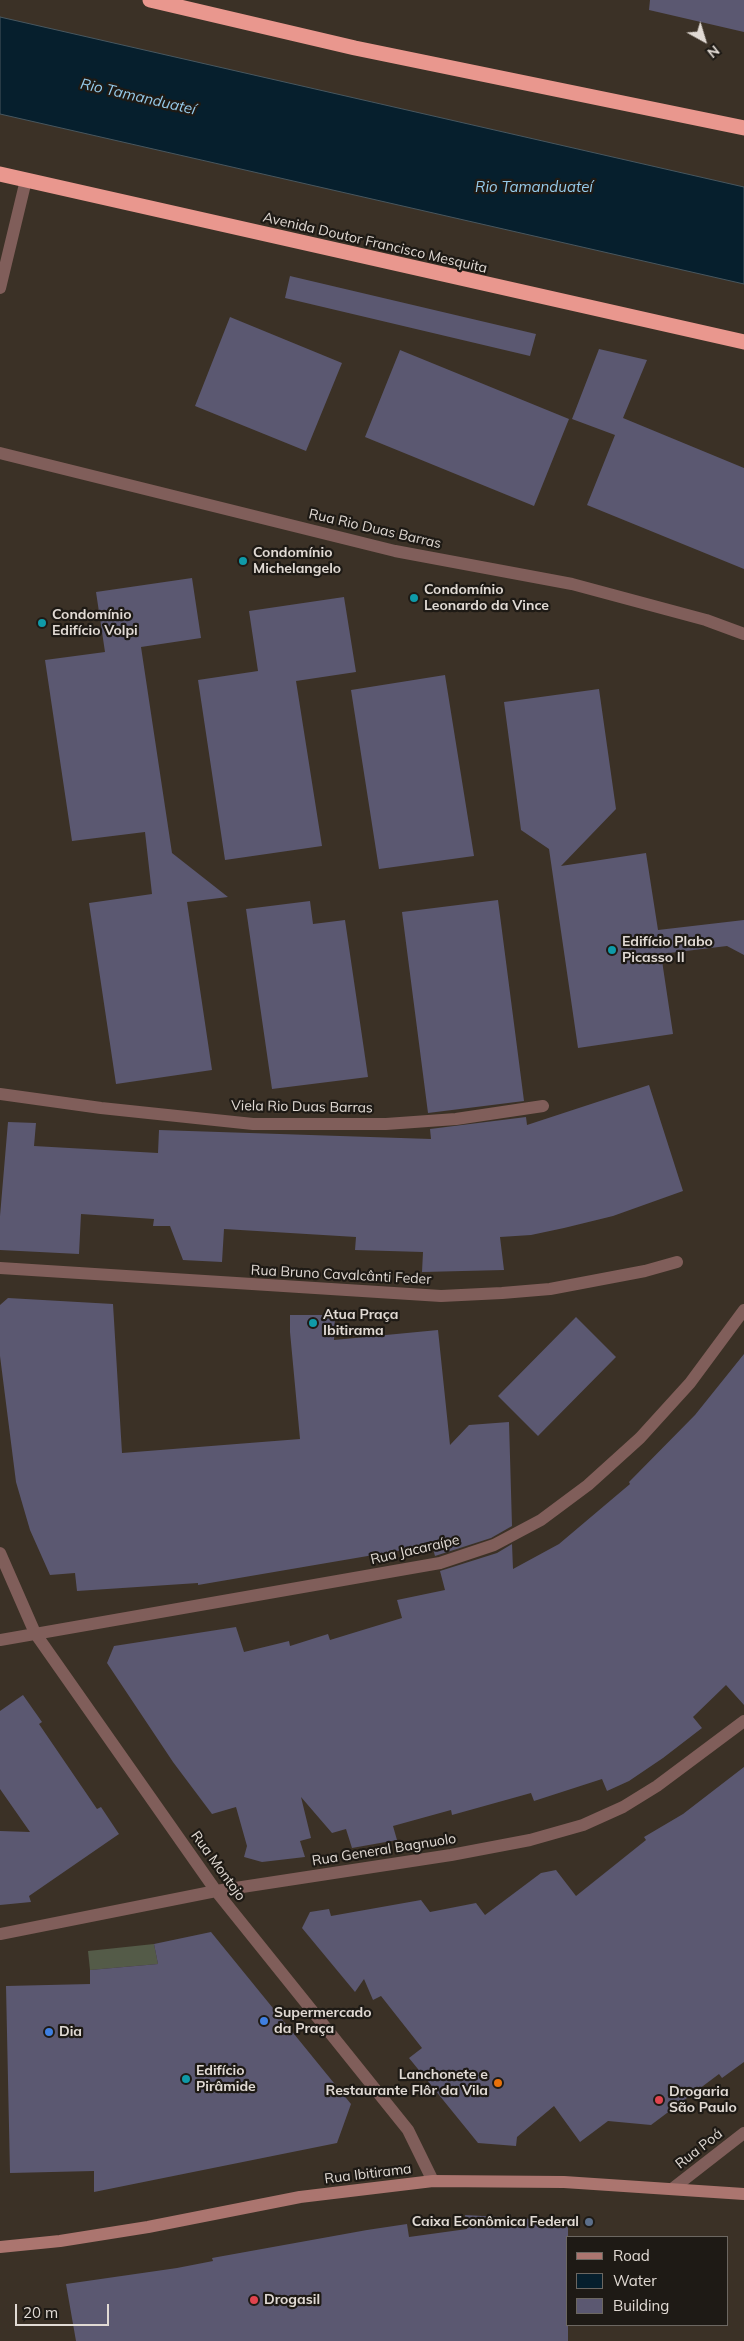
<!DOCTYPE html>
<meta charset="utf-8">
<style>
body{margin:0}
#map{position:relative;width:744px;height:2341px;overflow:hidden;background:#3b3126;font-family:Mulish,sans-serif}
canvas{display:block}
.legend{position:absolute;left:566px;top:2236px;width:162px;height:90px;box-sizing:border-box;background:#1e1a15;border:1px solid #6c6761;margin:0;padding:6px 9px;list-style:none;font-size:15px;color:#e1dad4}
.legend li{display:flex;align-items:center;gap:10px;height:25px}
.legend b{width:25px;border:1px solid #6c6761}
.north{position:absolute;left:679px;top:15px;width:50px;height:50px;-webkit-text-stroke:4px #1e1a15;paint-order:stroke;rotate:141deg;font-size:14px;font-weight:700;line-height:20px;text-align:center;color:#e1dad4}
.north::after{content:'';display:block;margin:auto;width:18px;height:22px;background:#e1dad4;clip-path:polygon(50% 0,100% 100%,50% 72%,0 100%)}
.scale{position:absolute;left:15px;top:2304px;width:94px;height:22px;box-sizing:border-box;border:2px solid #e1dad4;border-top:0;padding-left:6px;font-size:15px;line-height:18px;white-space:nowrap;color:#e1dad4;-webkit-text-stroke:4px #1e1a15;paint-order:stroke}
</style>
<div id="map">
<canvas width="744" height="2341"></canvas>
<ul class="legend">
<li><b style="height:6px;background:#ab756f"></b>Road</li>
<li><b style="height:14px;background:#061f2d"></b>Water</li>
<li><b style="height:14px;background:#5b5871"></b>Building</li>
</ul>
<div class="north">N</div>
<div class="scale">20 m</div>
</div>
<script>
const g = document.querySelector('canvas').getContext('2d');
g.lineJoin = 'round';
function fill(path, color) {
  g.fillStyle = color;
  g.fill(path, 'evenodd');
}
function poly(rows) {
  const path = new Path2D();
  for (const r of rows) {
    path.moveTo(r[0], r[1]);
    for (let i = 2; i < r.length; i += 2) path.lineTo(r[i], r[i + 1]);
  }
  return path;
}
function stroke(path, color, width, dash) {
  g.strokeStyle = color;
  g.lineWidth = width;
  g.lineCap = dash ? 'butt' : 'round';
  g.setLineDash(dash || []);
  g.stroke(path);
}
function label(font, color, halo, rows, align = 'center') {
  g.font = font + ' Mulish,sans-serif';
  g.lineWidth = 4.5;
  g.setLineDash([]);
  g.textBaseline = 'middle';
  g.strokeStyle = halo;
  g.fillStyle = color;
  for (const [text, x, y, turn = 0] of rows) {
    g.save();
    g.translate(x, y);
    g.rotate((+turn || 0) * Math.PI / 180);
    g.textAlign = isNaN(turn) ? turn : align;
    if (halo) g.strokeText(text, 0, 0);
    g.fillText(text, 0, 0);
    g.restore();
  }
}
fill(poly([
 [154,1944,158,1964,90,1970,88,1951]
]), '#545b48');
const water = poly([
 [0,17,744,187,744,284,0,114,0,17]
]);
fill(water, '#061f2d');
stroke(water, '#48575f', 1);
fill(poly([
 [650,0,744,0,744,32,649,10],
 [290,276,536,334,530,356,285,298],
 [230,317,342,363,306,451,195,406],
 [599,349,647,360,623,418,744,468,744,569,587,505,615,435,572,419],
 [400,350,569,419,534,506,365,437],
 [192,578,201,638,141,647,172,853,228,897,187,902,212,1070,116,1084,89,903,152,894,145,832,72,841,45,660,105,652,96,592],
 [344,597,356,672,296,681,322,846,225,860,198,680,258,671,249,611],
 [445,675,474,856,379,869,351,690],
 [599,689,616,809,561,866,646,853,658,930,744,920,744,955,727,946,661,954,673,1034,578,1048,549,849,521,830,504,702],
 [498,900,524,1101,428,1113,402,912],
 [310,901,313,924,345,920,368,1077,272,1089,246,909],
 [649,1085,683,1191,613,1216,564,1228,531,1235,500,1237,504,1270,422,1272,423,1252,355,1250,356,1237,224,1229,222,1262,183,1260,170,1226,153,1226,154,1219,81,1214,79,1254,0,1250,0,1216,8,1122,36,1123,34,1146,158,1153,159,1130,431,1139,430,1129,526,1117,527,1125],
 [8,1298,113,1304,122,1453,300,1439,290,1332,290,1315,335,1315,334,1340,438,1330,450,1445,469,1425,509,1422,512,1526,491,1538,435,1556,432,1545,198,1585,198,1583,77,1591,75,1573,50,1575,30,1530,16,1482,0,1356,0,1305],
 [576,1317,616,1357,538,1436,498,1396],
 [744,1354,744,1705,726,1685,693,1717,702,1728,663,1758,629,1781,607,1791,602,1779,534,1801,531,1793,452,1815,451,1810,393,1826,397,1840,352,1848,346,1829,332,1833,301,1797,311,1838,300,1841,305,1857,262,1862,244,1857,247,1846,236,1807,212,1814,173,1762,107,1663,114,1646,236,1627,244,1652,289,1641,290,1646,328,1634,330,1640,402,1618,397,1600,445,1590,440,1571,497,1553,512,1544,513,1569,559,1544,630,1484,629,1482,695,1415],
 [23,1695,42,1722,39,1724,97,1809,101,1807,119,1834,29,1896,31,1902,0,1905,0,1831,30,1832,0,1789,0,1711],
 [744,1767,744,2062,722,2078,719,2074,651,2125,608,2121,580,2142,554,2106,517,2137,516,2146,478,2143,409,2058,422,2048,381,1996,373,2000,364,1979,355,1992,302,1928,310,1912,329,1909,331,1916,421,1900,430,1912,476,1903,485,1915,541,1873,556,1870,576,1896,646,1840,644,1837,683,1814],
 [211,1932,351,2104,337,2143,94,2192,94,2171,10,2173,6,1986,90,1984,90,1970,158,1964,154,1944],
 [465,2215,568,2221,568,2341,76,2341,66,2284,177,2268,213,2261,212,2258,367,2230,407,2224,409,2237,467,2229]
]), '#5b5871');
stroke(poly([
 [0,288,26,180],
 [0,453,395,551,572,584,706,620,744,634],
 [0,1094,101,1108,253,1124,386,1124,456,1119,543,1106],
 [0,1268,441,1296,502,1293,550,1289,645,1271,677,1262],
 [0,1553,35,1633,216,1891,408,2130,433,2181],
 [0,1640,440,1563,494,1545,541,1520,588,1485,640,1438,690,1383,744,1310],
 [0,1934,216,1891,451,1855,530,1840,583,1825,623,1807,657,1786,744,1721],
 [672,2189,744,2133]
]), '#805e5a', 12);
stroke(poly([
 [0,2247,60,2241,148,2227,300,2197,433,2181,564,2182,744,2194]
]), '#ab756f', 12);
stroke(poly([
 [150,0,355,48,744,128],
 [0,174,744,342]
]), '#e9978e', 15);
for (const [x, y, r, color] of [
 [243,561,5,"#0f9aa8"],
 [414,598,5,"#0f9aa8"],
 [42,623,5,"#0f9aa8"],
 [612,950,5,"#0f9aa8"],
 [313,1323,5,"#0f9aa8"],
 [264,2021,5,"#3f7fe0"],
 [49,2032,5,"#3f7fe0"],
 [186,2079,5,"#0f9aa8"],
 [498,2083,5,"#e8710a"],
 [659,2100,5,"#e0444e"],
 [589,2222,5,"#5c6f8a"],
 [254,2300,5,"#e0444e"]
]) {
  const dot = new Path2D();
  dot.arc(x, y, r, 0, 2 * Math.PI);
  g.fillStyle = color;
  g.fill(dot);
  stroke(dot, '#1e1a15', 2);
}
label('14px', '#e1dad4', '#1e1a15', [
 ["Avenida Doutor Francisco Mesquita",375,243,13],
 ["Rua Rio Duas Barras",375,529,13],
 ["Viela Rio Duas Barras",302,1107,1],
 ["Rua Bruno Cavalcânti Feder",341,1275,3],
 ["Rua Jacaraípe",415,1550,-13],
 ["Rua General Bagnuolo",384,1850,-9],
 ["Rua Montojo",218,1866,54],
 ["Rua Poá",699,2149,-38],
 ["Rua Ibitirama",368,2174,-7]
]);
label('bold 14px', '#e1dad4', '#1e1a15', [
 ["Condomínio",253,553],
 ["Michelangelo",253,569],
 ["Condomínio",424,590],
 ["Leonardo da Vince",424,606],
 ["Condomínio",52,615],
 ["Edifício Volpi",52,631],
 ["Edifício Plabo",622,942],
 ["Picasso II",622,958],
 ["Atua Praça",323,1315],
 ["Ibitirama",323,1331],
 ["Supermercado",274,2013],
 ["da Praça",274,2029],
 ["Dia",59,2032],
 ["Edifício",196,2071],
 ["Pirâmide",196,2087],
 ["Lanchonete e",488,2075,"right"],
 ["Restaurante Flôr da Vila",488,2091,"right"],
 ["Drogaria",669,2092],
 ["São Paulo",669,2108],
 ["Caixa Econômica Federal",579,2222,"right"],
 ["Drogasil",264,2300]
], 'left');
label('italic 15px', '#96cbeb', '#1e1a15', [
 ["Rio Tamanduateí",138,97,13],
 ["Rio Tamanduateí",534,187]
]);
</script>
